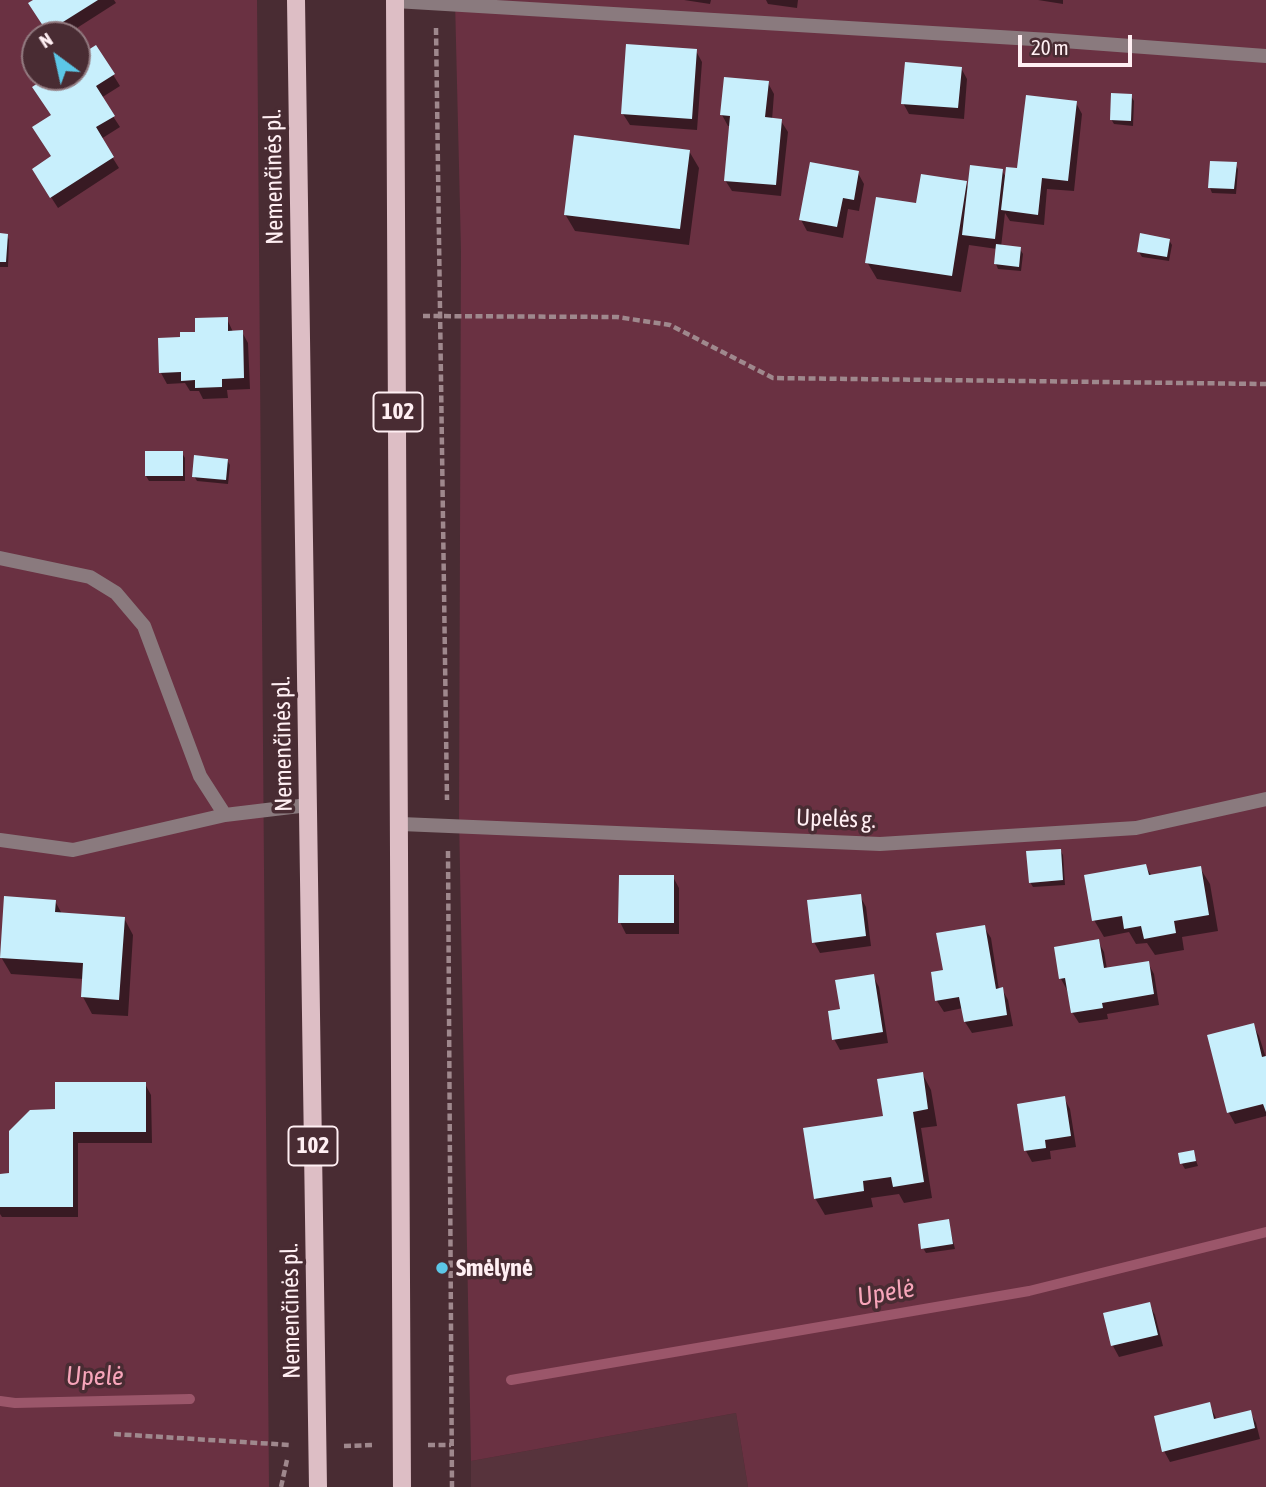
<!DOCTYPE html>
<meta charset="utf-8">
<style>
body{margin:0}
#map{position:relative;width:1266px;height:1487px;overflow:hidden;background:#492c33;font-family:"Asap Condensed",sans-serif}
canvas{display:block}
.north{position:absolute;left:21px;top:21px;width:70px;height:70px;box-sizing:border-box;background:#492c33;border:2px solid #927a80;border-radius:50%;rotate:327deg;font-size:19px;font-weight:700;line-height:28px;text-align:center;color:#ffeff3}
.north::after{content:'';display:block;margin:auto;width:24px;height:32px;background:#5cc7e7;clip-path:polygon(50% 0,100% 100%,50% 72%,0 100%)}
.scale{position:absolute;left:1018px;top:35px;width:114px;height:32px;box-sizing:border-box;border:4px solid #ffeff3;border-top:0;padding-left:9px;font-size:21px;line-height:24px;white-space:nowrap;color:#ffeff3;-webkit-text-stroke:5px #492c33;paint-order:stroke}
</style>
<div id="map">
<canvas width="1266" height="1487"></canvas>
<div class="north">N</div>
<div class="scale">20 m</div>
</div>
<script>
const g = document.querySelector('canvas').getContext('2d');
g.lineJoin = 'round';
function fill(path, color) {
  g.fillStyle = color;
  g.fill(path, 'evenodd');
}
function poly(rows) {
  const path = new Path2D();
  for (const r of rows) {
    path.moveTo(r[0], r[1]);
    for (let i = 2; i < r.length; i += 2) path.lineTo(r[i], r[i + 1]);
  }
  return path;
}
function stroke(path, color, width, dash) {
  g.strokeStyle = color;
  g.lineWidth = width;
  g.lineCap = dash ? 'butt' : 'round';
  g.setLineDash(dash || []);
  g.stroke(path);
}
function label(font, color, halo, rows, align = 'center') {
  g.font = font + ' "Asap Condensed",sans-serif';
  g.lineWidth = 7;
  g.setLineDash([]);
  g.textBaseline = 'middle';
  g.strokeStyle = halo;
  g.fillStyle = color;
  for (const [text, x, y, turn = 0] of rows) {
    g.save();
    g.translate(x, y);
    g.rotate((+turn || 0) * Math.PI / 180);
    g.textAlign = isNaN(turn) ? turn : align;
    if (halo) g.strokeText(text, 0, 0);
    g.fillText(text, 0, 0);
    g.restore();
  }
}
fill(poly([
 [736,1413,748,1487,471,1487,471,1461]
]), '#57333c');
fill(poly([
 [0,0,257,0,269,1487,0,1487],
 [35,35,77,35,77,77,35,77],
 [455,0,1266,0,1266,1487,748,1487,736,1413,471,1461,459,816,461,250]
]), '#6a3142');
fill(poly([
 [36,0,114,0,116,3,66,35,50,35,31,4],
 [684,0,711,0,710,4],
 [766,0,798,0,797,8,768,4],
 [1038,0,1063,0,1063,4],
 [96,47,120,86,101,98,120,127,101,139,119,168,58,208,40,180,53,157,50,77,77,77,77,59],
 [696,51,702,62,697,130,630,125,623,114],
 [961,68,967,79,964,119,909,114,903,103],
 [768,83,774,94,772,120,781,121,788,132,781,196,732,191,725,180,731,126,728,126,722,115],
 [1131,96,1134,101,1133,126,1114,124,1111,119],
 [1076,103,1082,114,1074,191,1047,189,1044,225,1010,221,1005,213,1001,247,1020,249,1023,254,1021,271,998,269,996,264,997,249,969,245,961,292,877,279,867,262,917,205,966,183,969,189,1002,171,1007,179,1019,170],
 [689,151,699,168,689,245,575,231,565,214],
 [1235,164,1238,169,1236,194,1212,193,1210,188],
 [858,173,864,184,859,211,848,209,843,238,807,231,801,220],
 [0,235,7,235,9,240,8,267,0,267],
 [1169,240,1172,245,1169,261,1142,257,1139,252],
 [227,319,233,332,242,332,248,343,250,389,227,390,228,398,203,399,199,391,190,391,185,383,167,384,161,373,182,338],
 [182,453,185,458,185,481,149,481,146,476],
 [227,460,230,465,228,484,197,481,194,476],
 [1060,850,1063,855,1065,885,1033,887,1030,882],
 [1145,866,1152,876,1200,868,1210,884,1218,931,1182,937,1184,950,1155,955,1147,943,1136,944,1129,932,1104,937,1094,920],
 [673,877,679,888,679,934,626,934,620,922],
 [860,896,866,907,871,946,820,953,814,942],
 [55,901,62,914,124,918,133,935,128,1016,92,1014,83,997,84,979,11,974,1,957],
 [984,927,991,938,999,990,1002,989,1008,1000,1013,1026,972,1033,965,1022,963,1008,944,1012,937,1001,933,974,945,972],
 [1098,941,1104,952,1107,969,1148,963,1154,974,1159,1005,1107,1014,1108,1019,1079,1023,1072,1012,1067,990,1061,979],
 [873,976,879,987,888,1043,840,1050,834,1039,842,1011],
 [1253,1025,1259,1036,1266,1058,1266,1116,1235,1124,1229,1113,1209,1036],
 [922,1073,931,1090,937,1126,921,1128,932,1198,904,1203,899,1194,871,1198,873,1207,825,1215,815,1198],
 [145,1084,151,1095,152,1143,78,1143,78,1217,2,1217,0,1214,0,1175,11,1175,56,1111],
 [1064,1098,1070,1109,1076,1147,1050,1151,1051,1159,1032,1162,1026,1151],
 [1193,1152,1198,1166,1185,1169,1182,1164],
 [948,1221,955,1249,926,1253,923,1248],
 [1149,1304,1155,1315,1163,1346,1119,1357,1113,1346],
 [1209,1404,1217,1420,1250,1412,1256,1423,1260,1439,1170,1462,1164,1451]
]), '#0007');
stroke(poly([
 [511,1380,1029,1291,1266,1232],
 [0,1401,15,1403,190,1399]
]), '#9b566a', 10);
fill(poly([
 [33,0,98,0,47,32,28,3],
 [626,44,697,49,692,119,621,114],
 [96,45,115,74,96,86,115,116,96,127,114,157,50,198,32,169,51,156,32,127,51,115,32,87,47,77,77,77,77,57],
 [905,62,962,67,958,108,901,104],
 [724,77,769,81,765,117,782,119,776,185,724,181,730,116,720,115],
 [1111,93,1132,94,1131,121,1110,120],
 [1026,95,1077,101,1068,181,1042,178,1038,215,1001,210,1006,167,1017,168],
 [574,135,690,150,680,229,564,215],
 [1210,161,1237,162,1234,189,1208,188],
 [810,162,859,171,854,200,843,198,837,227,799,220],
 [970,165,1003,169,995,239,962,235],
 [921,174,967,181,952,276,865,263,876,197,916,203],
 [0,233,8,234,6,262,0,262],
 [1140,233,1170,239,1167,257,1137,252],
 [996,244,1021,247,1019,267,994,264],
 [228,317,228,331,243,330,244,378,222,379,222,387,195,388,195,380,181,381,181,372,159,373,158,338,180,337,180,332,195,332,195,318],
 [145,451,183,451,183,476,145,476],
 [194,455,228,459,226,480,192,477],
 [1061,849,1063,880,1029,883,1026,851],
 [1146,864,1149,875,1201,866,1209,915,1174,921,1176,933,1144,939,1141,926,1124,929,1122,916,1092,921,1084,875],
 [619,875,674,875,674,923,618,923],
 [861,894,866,936,812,943,807,900],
 [4,896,56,900,55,912,125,917,119,1000,81,997,83,963,0,958],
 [985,925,996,989,1003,987,1007,1015,964,1022,959,997,935,1001,931,972,943,970,936,933],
 [1099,939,1104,968,1149,961,1154,994,1102,1003,1103,1008,1071,1013,1065,978,1059,979,1054,947],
 [874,974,883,1032,832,1040,828,1011,840,1009,835,980],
 [1254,1023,1262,1057,1266,1056,1266,1112,1263,1104,1227,1113,1207,1035],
 [923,1072,928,1109,913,1112,924,1182,893,1187,891,1177,863,1181,864,1191,814,1199,803,1128,883,1116,877,1079],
 [55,1082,146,1082,146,1132,73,1132,73,1207,0,1207,0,1174,9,1173,9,1131,30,1110,55,1109],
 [1065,1096,1071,1136,1045,1140,1046,1148,1024,1151,1017,1104],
 [1194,1150,1196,1161,1180,1164,1178,1153],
 [949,1219,953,1244,921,1249,918,1224],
 [1150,1302,1158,1335,1111,1346,1103,1313],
 [1210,1402,1214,1419,1251,1410,1255,1428,1162,1452,1154,1416]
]), '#c8effc');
stroke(poly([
 [436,28,447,800],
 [423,316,617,317,670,325,773,378,1266,384],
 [448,851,452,1487],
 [114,1434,290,1445],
 [428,1445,451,1445],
 [344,1446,373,1445],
 [281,1487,287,1460]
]), '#9f888d', 4.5, [7, 3.5]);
stroke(poly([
 [395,1,1050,40,1266,56],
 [0,558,90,577,116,593,144,626,200,776,225,815],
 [401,824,880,844,1136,828,1266,799],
 [0,840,73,850,225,815,308,805]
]), '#8a7a7e', 14);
stroke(poly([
 [296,0,318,1487],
 [395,0,402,1487]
]), '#ddbec5', 18);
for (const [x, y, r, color] of [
 [442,1268,7,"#5cc7e7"]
]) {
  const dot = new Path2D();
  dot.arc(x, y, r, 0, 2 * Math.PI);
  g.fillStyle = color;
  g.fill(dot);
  stroke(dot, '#492c33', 2.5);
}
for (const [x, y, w] of [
 [398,412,49],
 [313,1146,49]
]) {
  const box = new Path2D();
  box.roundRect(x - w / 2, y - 19.5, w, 39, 5);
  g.fillStyle = '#492c33';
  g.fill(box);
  stroke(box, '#ffeff3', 2);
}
label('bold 23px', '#ffeff3', null, [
 ["102",398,412],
 ["102",313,1146]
]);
label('24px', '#ffeff3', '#492c33', [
 ["Nemenčinės pl.",274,177,-91],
 ["Nemenčinės pl.",283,744,-91],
 ["Upelės g.",836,819,2],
 ["Nemenčinės pl.",291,1311,-91]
]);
label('bold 24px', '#ffeff3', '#492c33', [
 ["Smėlynė",456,1268]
], 'left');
label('italic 26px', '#f7a5ba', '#492c33', [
 ["Upelė",886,1293,-10],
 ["Upelė",95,1377]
]);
</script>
